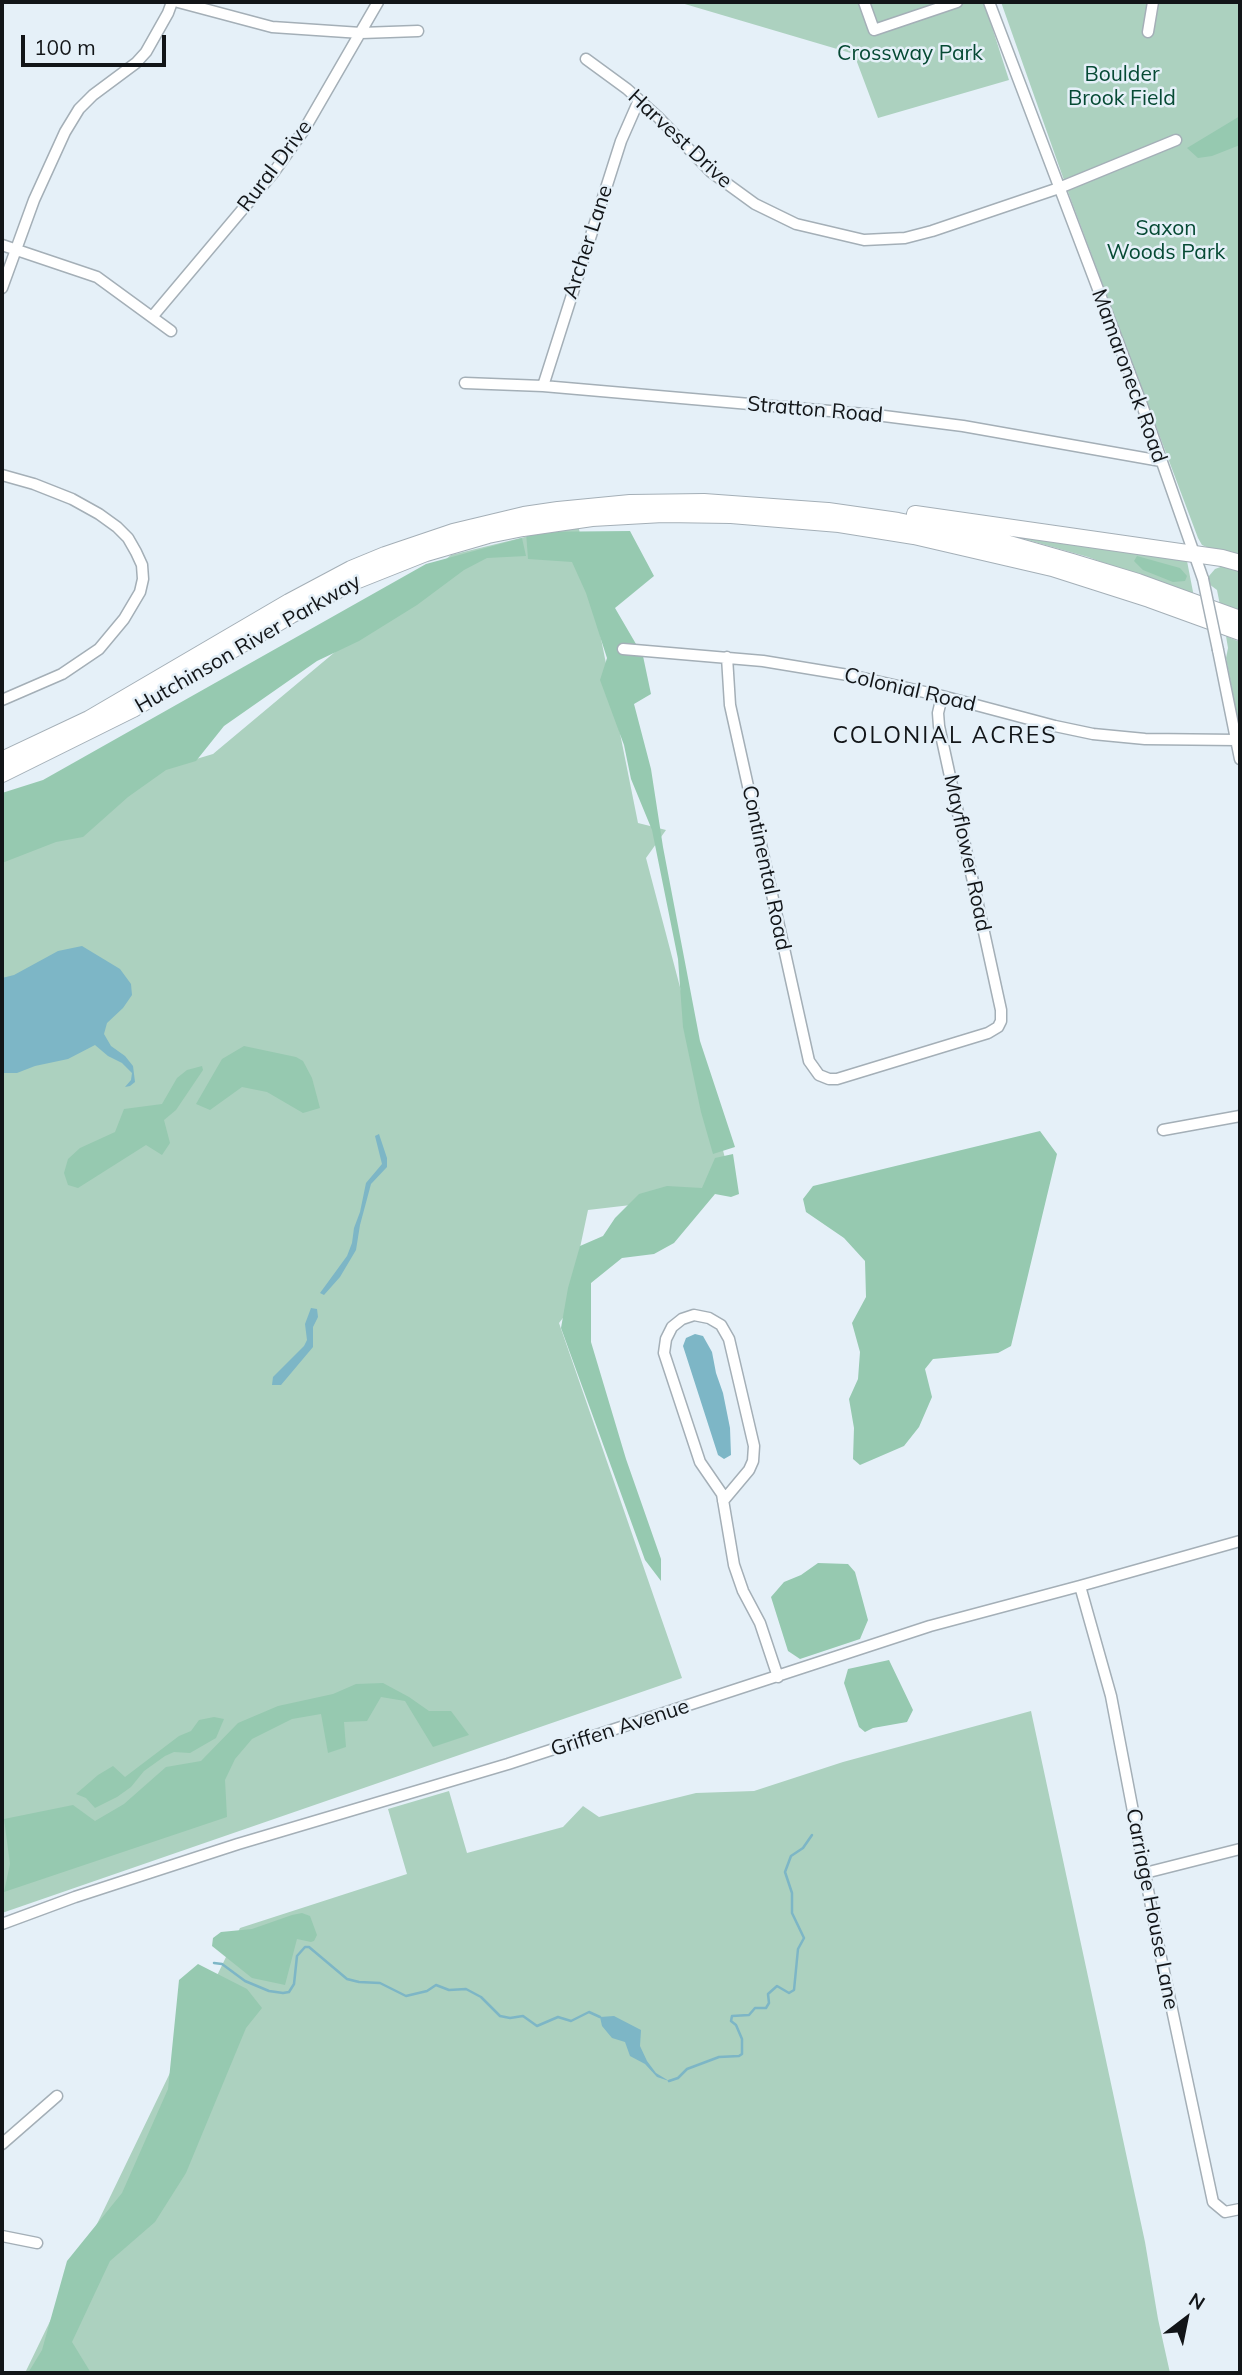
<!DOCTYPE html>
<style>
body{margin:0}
#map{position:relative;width:1242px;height:2375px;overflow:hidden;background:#e5f0f8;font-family:Mulish,sans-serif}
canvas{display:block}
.frame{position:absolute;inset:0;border:4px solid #121518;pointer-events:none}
.north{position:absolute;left:1151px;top:2284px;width:70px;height:70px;-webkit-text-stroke:5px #e5f0f8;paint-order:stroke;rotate:32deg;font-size:19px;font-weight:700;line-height:28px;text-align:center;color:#121518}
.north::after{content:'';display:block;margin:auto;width:24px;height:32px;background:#121518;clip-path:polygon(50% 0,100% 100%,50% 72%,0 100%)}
.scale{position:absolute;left:21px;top:35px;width:145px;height:32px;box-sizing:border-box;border:4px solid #121518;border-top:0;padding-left:9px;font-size:21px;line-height:24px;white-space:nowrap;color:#121518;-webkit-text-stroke:5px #e5f0f8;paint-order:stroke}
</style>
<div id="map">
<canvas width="1242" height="2375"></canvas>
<div class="frame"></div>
<div class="north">N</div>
<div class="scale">100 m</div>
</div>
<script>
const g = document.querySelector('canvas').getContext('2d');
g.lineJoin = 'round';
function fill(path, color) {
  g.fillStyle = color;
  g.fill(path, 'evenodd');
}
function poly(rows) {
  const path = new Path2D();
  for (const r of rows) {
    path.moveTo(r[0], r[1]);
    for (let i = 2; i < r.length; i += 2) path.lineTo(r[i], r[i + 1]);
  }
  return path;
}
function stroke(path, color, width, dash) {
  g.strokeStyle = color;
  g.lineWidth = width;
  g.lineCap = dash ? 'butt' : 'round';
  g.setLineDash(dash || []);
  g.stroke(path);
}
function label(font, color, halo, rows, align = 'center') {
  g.font = font + ' Mulish,sans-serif';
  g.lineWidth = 5;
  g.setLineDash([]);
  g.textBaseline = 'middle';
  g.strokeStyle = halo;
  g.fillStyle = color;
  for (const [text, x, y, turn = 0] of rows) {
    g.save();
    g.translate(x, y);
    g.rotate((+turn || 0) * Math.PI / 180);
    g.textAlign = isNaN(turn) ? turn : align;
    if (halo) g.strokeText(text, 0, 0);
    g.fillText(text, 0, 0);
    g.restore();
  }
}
fill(poly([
 [678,2,984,2,1009,80,878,118,854,54],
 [1001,2,1240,2,1240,554,1211,549,1202,545,1198,538,1071,200],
 [578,524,638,823,666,830,646,858,725,1158,708,1196,588,1210,566,1314,559,1323,682,1678,2,1913,2,817,213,754,451,555],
 [1018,532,1185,559,1187,561,1194,597,1088,557,1017,537],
 [1223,566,1240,570,1240,612,1220,605,1217,590,1209,584,1209,576,1215,569],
 [1226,636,1240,642,1240,731,1226,658,1228,648],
 [1031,1711,1145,2242,1158,2319,1170,2373,25,2373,240,1928,407,1874,388,1809,449,1791,467,1853,563,1827,583,1806,599,1817,696,1793,754,1791,843,1762]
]), '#acd1bf');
fill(poly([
 [1240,116,1240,145,1212,156,1198,158,1187,148],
 [630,531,654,576,615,608,643,656,651,694,634,704,651,769,663,847,700,1041,735,1147,713,1154,701,1112,683,1027,678,959,652,830,631,779,624,745,600,680,607,658,586,593,572,562,528,559,526,532],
 [522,538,526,556,487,558,464,570,417,605,359,641,317,661,224,726,196,761,166,770,128,797,83,837,56,842,2,863,2,793,43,780,426,564],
 [1137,556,1180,568,1187,576,1185,581,1173,582,1143,570,1134,561],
 [244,1046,296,1057,303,1061,312,1078,320,1108,303,1113,267,1092,242,1087,210,1110,196,1104,222,1059],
 [202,1066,203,1070,176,1110,164,1120,170,1143,162,1155,146,1145,78,1188,68,1185,64,1173,68,1159,80,1148,115,1132,124,1109,162,1104,177,1078,187,1070],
 [1040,1131,1057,1154,1011,1346,998,1353,933,1359,925,1369,932,1397,919,1427,904,1446,860,1465,853,1459,854,1428,849,1399,858,1379,860,1352,852,1323,866,1297,865,1261,844,1238,806,1212,803,1199,813,1186],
 [733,1154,739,1194,731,1197,715,1194,674,1243,654,1254,622,1258,591,1283,591,1342,626,1459,661,1559,661,1581,645,1560,561,1328,568,1288,580,1246,603,1236,615,1218,639,1194,667,1186,702,1188,715,1158],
 [818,1563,848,1564,855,1572,868,1620,860,1639,800,1659,788,1651,771,1597,784,1582,801,1575],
 [889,1660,913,1710,907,1722,873,1728,865,1732,859,1727,844,1683,848,1669],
 [383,1683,409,1697,429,1711,451,1711,469,1735,433,1747,405,1701,381,1697,367,1721,344,1722,346,1747,328,1753,321,1714,292,1719,252,1739,235,1759,225,1780,227,1817,4,1892,10,1864,4,1819,73,1805,95,1821,124,1804,166,1767,201,1761,238,1723,278,1706,333,1694,356,1684],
 [214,1717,224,1719,216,1738,190,1753,174,1752,165,1756,144,1771,131,1787,117,1797,95,1808,86,1798,76,1794,98,1775,113,1766,125,1777,179,1736,191,1731,199,1720],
 [302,1913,310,1916,317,1935,314,1941,311,1942,297,1939,285,1985,252,1978,212,1946,213,1938,221,1932,252,1929,292,1915],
 [198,1964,247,1989,262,2008,246,2028,186,2173,155,2222,110,2261,72,2342,91,2373,28,2373,42,2350,67,2261,122,2193,168,2089,179,1980]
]), '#96c9b0');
fill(poly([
 [82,946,120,969,131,984,132,995,123,1008,107,1023,104,1034,111,1046,125,1056,133,1066,135,1082,130,1086,125,1087,131,1080,132,1073,122,1063,108,1056,95,1045,68,1059,35,1066,17,1073,2,1073,2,978,14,975,58,951],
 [379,1134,387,1158,387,1167,371,1184,360,1225,356,1250,340,1277,324,1295,320,1293,347,1256,352,1243,354,1228,360,1212,366,1183,382,1164,375,1136],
 [311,1308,317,1309,318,1317,313,1327,313,1347,281,1385,272,1385,273,1377,304,1346,307,1340,305,1324],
 [695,1334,703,1336,712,1352,716,1373,723,1393,730,1428,731,1455,724,1459,718,1455,683,1346,686,1338],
 [614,2016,641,2030,640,2046,647,2061,656,2073,669,2081,657,2077,645,2064,630,2056,625,2042,612,2038,602,2026,600,2017]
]), '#7db6c6');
stroke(poly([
 [214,1963,222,1964,245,1981,269,1991,283,1993,289,1992,294,1984,297,1956,305,1947,309,1947,347,1979,359,1982,380,1983,406,1996,427,1991,436,1985,449,1990,466,1989,481,1997,500,2016,510,2018,523,2016,537,2026,558,2017,571,2021,589,2012,600,2017],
 [669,2081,678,2078,687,2069,719,2057,739,2056,742,2054,742,2039,736,2025,731,2021,732,2016,749,2015,755,2008,766,2008,769,2003,768,1994,777,1986,789,1993,794,1990,798,1949,804,1938,792,1913,792,1893,785,1872,791,1856,803,1848,812,1835]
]), '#7db6c6', 2.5);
const minor = poly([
 [178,2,272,27,361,33,418,31],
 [864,2,874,30,957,2],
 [989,2,1142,405,1203,579],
 [1148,32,1153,2],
 [586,59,627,89,658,117,711,172,755,204,796,224,864,240,905,238,932,231,1059,188,1176,140],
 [2,245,97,277,171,331],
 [2,288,34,200,65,132,79,109,93,95,136,63,146,52,168,13,172,2],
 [152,317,274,172,304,130,378,2],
 [465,383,543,386,876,415,963,426,1161,461],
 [543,386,621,141,639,100],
 [2,475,34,484,72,499,99,514,117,527,128,538,136,552,142,565,143,579,140,592,124,619,99,649,62,674,2,700],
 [623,649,763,661,854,676,942,696,1055,726,1093,734,1145,739,1237,740],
 [1218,650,1240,759],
 [727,657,730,705,809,1061,819,1075,829,1079,837,1079,988,1033,998,1027,1001,1021,1001,1010,939,726,938,713,942,696],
 [1163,1130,1240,1116],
 [723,1501,749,1470,753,1461,754,1446,729,1339,721,1325,709,1318,694,1315,682,1319,672,1327,666,1339,664,1353,700,1462,722,1494,734,1565,743,1591,760,1623,778,1677],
 [1080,1586,1111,1696,1160,1953,1213,2202,1225,2212,1240,2209],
 [1145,1873,1240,1849],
 [2,1924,75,1897,238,1844,508,1764,930,1626,1080,1586,1240,1541],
 [2,2144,57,2096],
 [2,2236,37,2243]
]);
const highway = poly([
 [915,514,1222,558,1240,563],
 [2,760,89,719,289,602,351,569,385,555,453,532,524,515,558,510,630,503,704,502,828,511,898,521,1002,542,1072,562,1138,582,1240,619],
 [2,774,133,709,291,615,353,582,426,553,488,535,523,528,592,518,663,514,731,515,839,524,914,536,1052,568,1149,599,1240,632]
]);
stroke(minor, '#a4afb7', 13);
stroke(highway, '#a4afb7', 18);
stroke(minor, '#fff', 10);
stroke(highway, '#fff', 16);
const minorBridge = poly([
 [1203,579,1218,650]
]);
stroke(minorBridge, '#a4afb7', 13, []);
stroke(minorBridge, '#fff', 10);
label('21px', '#064a34', '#e5f0f8', [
 ["Crossway Park",910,54],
 ["Boulder",1122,75],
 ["Brook Field",1122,99],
 ["Saxon",1166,229],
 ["Woods Park",1166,253]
]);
label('21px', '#121518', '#e5f0f8', [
 ["Harvest Drive",680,139,43],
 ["Rural Drive",275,166,-53],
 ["Archer Lane",588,242,-72],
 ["Mamaroneck Road",1129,376,70],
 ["Stratton Road",815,410,5],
 ["Hutchinson River Parkway",248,644,-30],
 ["Colonial Road",910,690,13],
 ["Mayflower Road",967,853,78],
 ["Continental Road",766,868,78],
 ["Griffen Avenue",620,1728,-18],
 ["Carriage House Lane",1152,1909,79]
]);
g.letterSpacing = '2px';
label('23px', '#121518', '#e5f0f8', [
 ["COLONIAL ACRES",945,736]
]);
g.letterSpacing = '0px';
</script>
